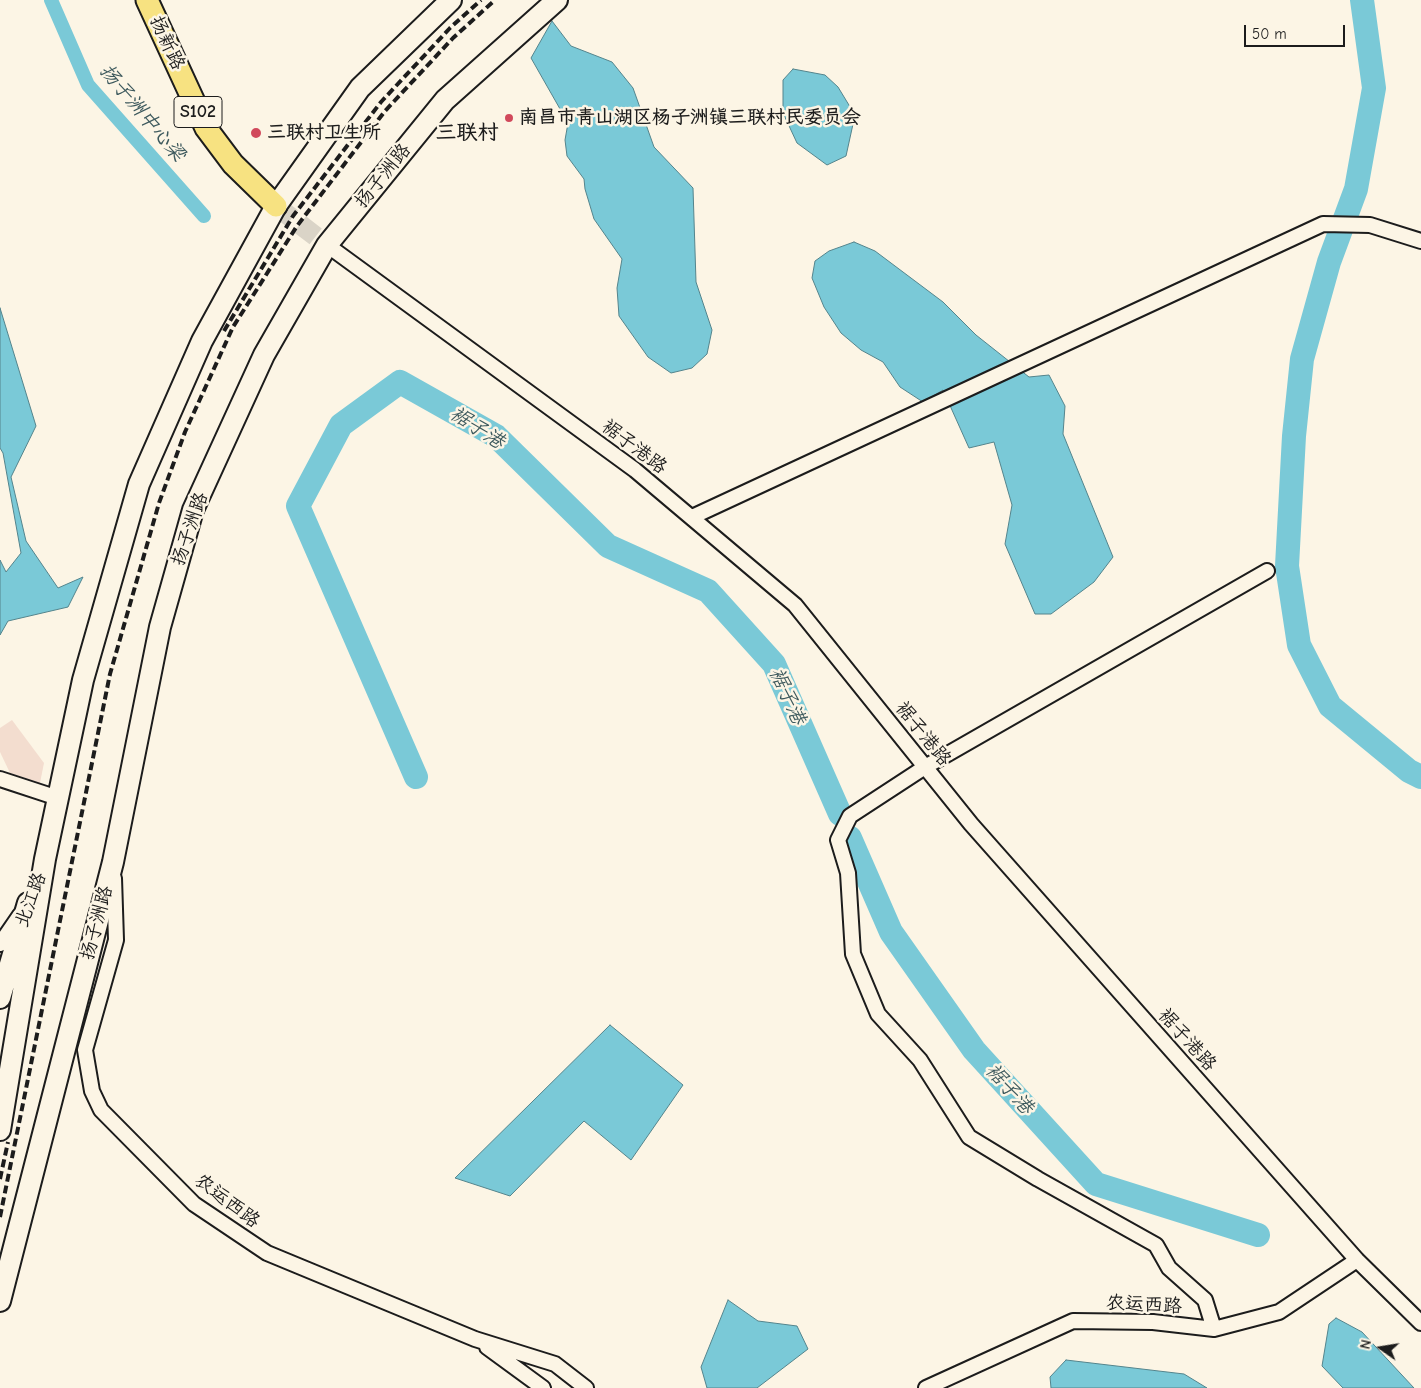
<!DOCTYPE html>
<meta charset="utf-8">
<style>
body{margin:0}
#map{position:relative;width:1421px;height:1388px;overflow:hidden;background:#fcf5e5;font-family:"Comic Neue",sans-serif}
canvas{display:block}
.north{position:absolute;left:1356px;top:1323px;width:50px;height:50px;-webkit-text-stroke:4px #fcf5e5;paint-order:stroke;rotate:283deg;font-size:14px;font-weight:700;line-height:20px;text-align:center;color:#1c1c1c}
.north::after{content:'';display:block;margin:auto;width:18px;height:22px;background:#1c1c1c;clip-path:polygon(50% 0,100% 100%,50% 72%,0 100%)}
.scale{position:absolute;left:1244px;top:25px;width:101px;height:22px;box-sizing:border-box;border:2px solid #1c1c1c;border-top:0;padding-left:6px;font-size:15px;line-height:18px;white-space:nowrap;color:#1c1c1c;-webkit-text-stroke:4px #fcf5e5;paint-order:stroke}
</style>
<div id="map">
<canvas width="1421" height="1388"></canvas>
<div class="north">N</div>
<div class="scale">50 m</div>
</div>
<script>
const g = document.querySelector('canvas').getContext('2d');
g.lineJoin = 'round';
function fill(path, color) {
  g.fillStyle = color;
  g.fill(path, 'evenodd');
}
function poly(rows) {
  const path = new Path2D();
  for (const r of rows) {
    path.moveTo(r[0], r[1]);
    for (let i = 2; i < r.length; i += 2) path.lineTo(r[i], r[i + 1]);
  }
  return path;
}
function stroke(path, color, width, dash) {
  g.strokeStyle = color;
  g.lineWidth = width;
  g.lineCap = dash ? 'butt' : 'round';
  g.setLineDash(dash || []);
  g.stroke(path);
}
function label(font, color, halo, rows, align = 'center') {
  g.font = font + ' "Comic Neue","LXGW WenKai TC",sans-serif';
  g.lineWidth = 5;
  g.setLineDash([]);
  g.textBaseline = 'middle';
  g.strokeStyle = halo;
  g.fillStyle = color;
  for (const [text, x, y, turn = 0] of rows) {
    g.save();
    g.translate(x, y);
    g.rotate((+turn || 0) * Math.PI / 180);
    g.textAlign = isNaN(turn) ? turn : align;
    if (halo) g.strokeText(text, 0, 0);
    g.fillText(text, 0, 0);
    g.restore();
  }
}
fill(poly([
 [12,720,44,763,40,783,10,773,0,752,0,728]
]), '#f3ddcf');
const water = poly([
 [552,21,571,46,612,62,633,88,654,147,693,188,696,282,712,330,707,354,692,368,671,373,648,357,619,316,617,288,622,259,594,219,585,189,584,179,567,156,565,140,568,123,531,58,552,21],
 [793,69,825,75,838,87,855,115,846,156,827,165,797,143,783,113,783,80,793,69],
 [854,242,875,251,943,302,976,335,1029,377,1049,375,1065,406,1063,434,1113,557,1094,582,1051,614,1035,614,1005,544,1012,505,994,442,969,448,943,390,923,402,900,387,883,362,861,350,841,333,824,307,812,278,815,261,829,251,854,242],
 [0,308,36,426,11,477,26,541,58,588,83,577,68,607,8,621,0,635,0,560,6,572,21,553,3,453,0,448,0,308],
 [610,1025,683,1085,631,1160,584,1121,510,1196,455,1178,610,1025],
 [728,1300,758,1321,797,1326,808,1349,757,1388,707,1388,701,1367,728,1300],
 [1336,1318,1362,1332,1414,1388,1343,1388,1322,1366,1329,1324,1336,1318],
 [1066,1360,1184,1374,1207,1388,1051,1388,1050,1377,1066,1360]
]);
fill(water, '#7ac9d7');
stroke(water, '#54848c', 1);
stroke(poly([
 [51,0,88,85,204,216]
]), '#7ac9d7', 14);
stroke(poly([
 [1362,0,1374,88,1356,189,1329,262,1302,359,1294,436,1287,566,1299,645,1330,706,1409,771,1421,777],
 [416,777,298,506,341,425,400,382,496,436,608,546,708,591,774,664,840,814],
 [850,838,891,932,974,1050,1096,1184,1258,1235]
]), '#7ac9d7', 24);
stroke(poly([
 [276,206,327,245]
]), '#dad4c7', 20, [20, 10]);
const street = poly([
 [327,245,635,470,795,605,971,824,1357,1260,1421,1323],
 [692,517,1323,224,1370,225,1421,241],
 [0,779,58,798],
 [114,878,116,940,85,1050,92,1091,101,1110,194,1204,267,1253,475,1339,555,1364,586,1388],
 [0,944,20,915],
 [1214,1329,1205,1300,1169,1268,1156,1245,1038,1179,969,1137,920,1060,878,1014,853,954,848,873,838,840,850,816,925,767,1267,571],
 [487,1347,543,1388],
 [926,1388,1073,1321,1153,1322,1214,1329,1279,1312,1357,1260]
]);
const secondary = poly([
 [0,998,28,903],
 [0,1130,45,859,83,680,139,484,202,341,276,206,360,88,451,0],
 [0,1301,113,862,160,627,193,510,264,355,327,245,445,100,557,0]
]);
const primary = poly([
 [147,0,206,128,233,164,276,206]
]);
stroke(street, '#1c1c1c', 18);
stroke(secondary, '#1c1c1c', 24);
stroke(primary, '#1c1c1c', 25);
stroke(street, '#fcf5e5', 14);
stroke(secondary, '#fcf5e5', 20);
stroke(primary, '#f7e281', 21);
stroke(poly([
 [224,331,293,216,381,102,450,28,481,0],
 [0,1179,8,1142],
 [0,1217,110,674,159,503,185,432,233,327,297,226,385,111,453,38,495,0]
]), '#1c1c1c', 4, [8, 4]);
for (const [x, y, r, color] of [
 [509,118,5,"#d1495b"],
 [256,133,6,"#d1495b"]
]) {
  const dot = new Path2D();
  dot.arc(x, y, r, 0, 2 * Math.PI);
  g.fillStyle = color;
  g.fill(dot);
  stroke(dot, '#fcf5e5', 2);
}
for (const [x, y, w] of [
 [198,112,48]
]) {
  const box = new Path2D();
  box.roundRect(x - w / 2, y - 15.5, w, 31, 4);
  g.fillStyle = '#fcf5e5';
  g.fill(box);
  stroke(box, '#1c1c1c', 1);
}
label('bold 18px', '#1c1c1c', null, [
 ["S102",198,112]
]);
label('19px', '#1c1c1c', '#fcf5e5', [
 ["扬新路",167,43,65],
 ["扬子洲路",383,176,-51],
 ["裾子港路",634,447,37],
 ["扬子洲路",190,529,-71],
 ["裾子港路",923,734,51],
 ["北江路",31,900,-70],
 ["扬子洲路",97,923,-75],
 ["裾子港路",1187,1040,48],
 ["农运西路",227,1201,37],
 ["农运西路",1144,1305,3]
]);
label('bold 19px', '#1c1c1c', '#fcf5e5', [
 ["南昌市青山湖区杨子洲镇三联村民委员会",519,118],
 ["三联村卫生所",267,133]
], 'left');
label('italic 20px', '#3d595d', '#fcf5e5', [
 ["扬子洲中心梁",142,113,50],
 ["裾子港",477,428,33],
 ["裾子港",787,696,65],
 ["裾子港",1009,1089,48]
]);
label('bold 21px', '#1c1c1c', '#fcf5e5', [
 ["三联村",467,133]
]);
</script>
